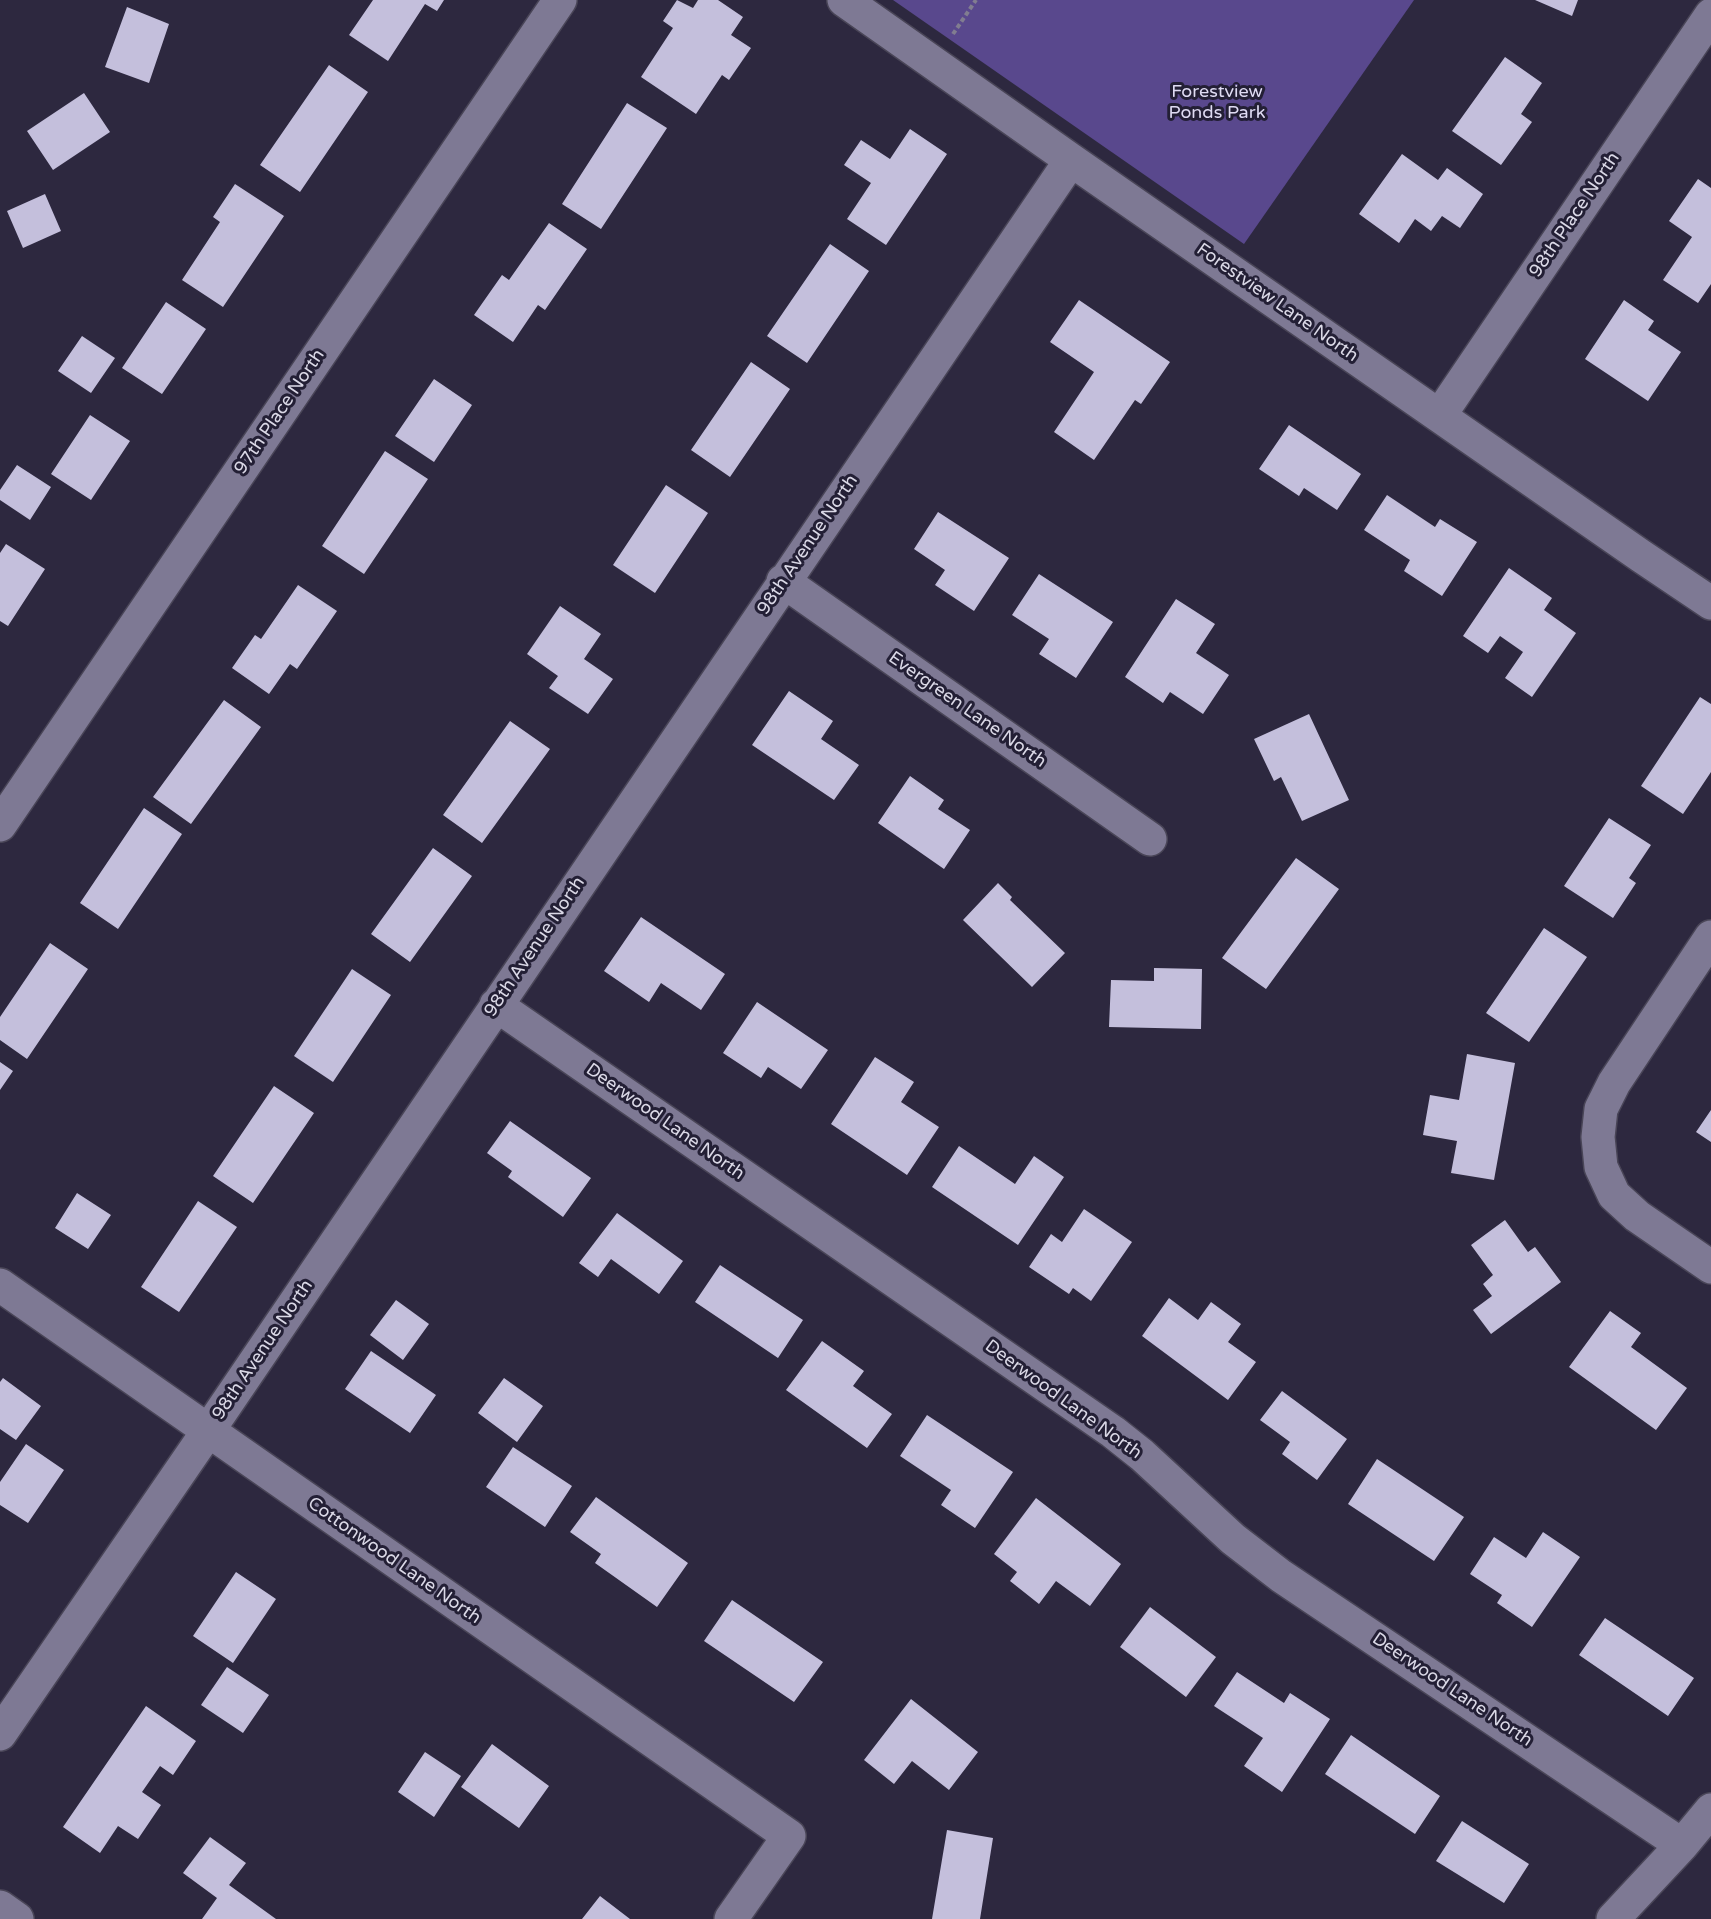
<!DOCTYPE html>
<style>
body{margin:0}
canvas{display:block;background:#2d283f}
</style>
<canvas width="1711" height="1919"></canvas>
<script>
const g = document.querySelector('canvas').getContext('2d');
g.lineJoin = 'round';
function fill(path, color) {
  g.fillStyle = color;
  g.fill(path, 'evenodd');
}
function poly(rows) {
  const path = new Path2D();
  for (const r of rows) {
    path.moveTo(r[0], r[1]);
    for (let i = 2; i < r.length; i += 2) path.lineTo(r[i], r[i + 1]);
  }
  return path;
}
function stroke(path, color, width, dash) {
  g.strokeStyle = color;
  g.lineWidth = width;
  g.lineCap = dash ? 'butt' : 'round';
  g.setLineDash(dash || []);
  g.stroke(path);
}
function label(font, color, halo, rows, align = 'center') {
  g.font = font + ' "Varela Round",sans-serif';
  g.lineWidth = 6;
  g.setLineDash([]);
  g.textBaseline = 'middle';
  g.strokeStyle = halo;
  g.fillStyle = color;
  for (const [text, x, y, turn = 0] of rows) {
    g.save();
    g.translate(x, y);
    g.rotate((+turn || 0) * Math.PI / 180);
    g.textAlign = isNaN(turn) ? turn : align;
    if (halo) g.strokeText(text, 0, 0);
    g.fillText(text, 0, 0);
    g.restore();
  }
}
fill(poly([
 [893,0,1414,0,1244,244]
]), '#59488d');
fill(poly([
 [373,0,444,0,437,11,425,4,388,61,349,35],
 [677,0,693,8,698,0,718,0,743,17,731,35,751,48,729,80,722,75,696,114,641,77,673,28,663,21],
 [1535,0,1578,0,1572,16],
 [127,7,169,24,149,83,105,67],
 [1505,57,1542,83,1521,114,1532,122,1501,165,1452,131],
 [329,65,368,92,300,192,260,165],
 [84,93,110,132,53,170,27,131],
 [627,103,667,128,601,229,562,204],
 [910,129,947,154,886,245,847,219,871,183,844,165,861,140,890,159],
 [1402,154,1438,180,1447,168,1483,194,1460,228,1442,216,1431,231,1415,219,1399,243,1359,214],
 [1698,179,1711,188,1711,284,1698,303,1663,280,1692,237,1669,221],
 [235,184,284,216,223,307,182,280,220,222,213,217],
 [45,194,61,231,23,248,7,211],
 [549,223,587,249,545,310,538,305,513,342,474,315,502,275,509,280],
 [830,244,869,271,807,363,767,336],
 [1079,300,1170,362,1141,404,1135,400,1094,460,1054,432,1094,372,1050,342],
 [1624,300,1654,321,1648,330,1681,352,1648,401,1585,359],
 [166,302,206,329,162,394,122,368],
 [82,336,115,358,91,393,58,371],
 [751,362,790,389,730,477,691,450],
 [434,379,472,405,434,462,395,436],
 [90,415,130,441,91,500,51,474],
 [1289,425,1361,474,1337,510,1304,488,1299,496,1259,469],
 [385,451,428,479,364,574,322,546],
 [17,465,51,487,30,520,0,500,0,490],
 [666,485,708,513,655,593,613,565],
 [1387,495,1435,527,1440,519,1477,542,1442,596,1404,571,1410,560,1364,530],
 [938,512,1009,558,974,611,935,585,945,570,914,549],
 [6,544,45,569,8,626,0,621,0,553],
 [1509,568,1552,598,1544,610,1576,633,1532,697,1505,678,1523,652,1500,636,1488,653,1463,636],
 [1039,574,1113,622,1076,678,1039,654,1049,639,1012,615],
 [298,585,337,611,297,669,290,664,269,694,232,668,255,635,261,639],
 [1176,599,1215,624,1196,653,1229,675,1203,714,1170,692,1163,703,1125,677],
 [560,606,601,634,584,659,613,679,588,714,549,688,558,676,527,654],
 [789,691,833,721,821,739,859,765,834,800,752,745],
 [1700,697,1711,704,1711,772,1683,814,1641,786],
 [224,700,261,727,191,824,153,797],
 [1309,714,1349,800,1302,821,1281,777,1274,781,1254,739],
 [510,721,550,749,482,843,443,815],
 [910,776,944,800,938,809,970,830,944,869,878,823],
 [144,808,182,834,118,929,80,903],
 [1609,818,1651,845,1629,878,1636,883,1613,918,1564,886],
 [433,848,472,876,410,962,371,934],
 [1296,858,1339,889,1266,989,1222,958],
 [998,883,1012,897,1010,900,1065,953,1032,987,963,920],
 [641,917,725,974,701,1010,661,983,649,1002,604,971],
 [1544,928,1587,957,1529,1042,1486,1013],
 [50,943,88,969,27,1059,0,1040,0,1017],
 [1154,968,1202,969,1201,1029,1109,1027,1111,980,1154,981],
 [352,969,391,995,333,1082,294,1056],
 [757,1002,828,1050,801,1089,768,1067,761,1078,723,1053],
 [1467,1054,1515,1063,1494,1180,1451,1173,1457,1141,1423,1135,1430,1095,1459,1100],
 [875,1057,914,1082,901,1102,939,1127,907,1175,831,1124],
 [0,1062,13,1071,0,1090],
 [274,1086,314,1113,253,1203,213,1176],
 [1711,1110,1711,1142,1696,1132],
 [510,1121,591,1178,563,1217,508,1177,512,1171,487,1153],
 [959,1146,1015,1184,1034,1156,1064,1177,1018,1245,932,1187],
 [77,1193,111,1215,88,1249,55,1228],
 [198,1201,237,1227,179,1312,141,1287],
 [1084,1209,1132,1242,1091,1301,1073,1288,1069,1294,1029,1267,1051,1234,1062,1242],
 [617,1213,683,1261,659,1294,611,1259,598,1277,579,1263],
 [1505,1220,1528,1252,1535,1247,1561,1282,1491,1334,1473,1310,1492,1296,1483,1284,1493,1275,1471,1245],
 [720,1265,803,1320,778,1358,695,1302],
 [1169,1298,1198,1320,1211,1302,1241,1324,1228,1342,1256,1362,1228,1400,1142,1336],
 [396,1300,429,1324,403,1360,370,1335],
 [1610,1311,1641,1333,1631,1347,1687,1388,1656,1430,1569,1367],
 [822,1341,864,1371,853,1386,892,1414,867,1448,786,1390],
 [371,1351,436,1395,410,1433,345,1389],
 [3,1378,41,1406,16,1440,0,1429,0,1382],
 [504,1378,543,1406,517,1442,478,1413],
 [1282,1391,1347,1439,1317,1480,1282,1454,1290,1442,1260,1420],
 [927,1415,1013,1472,975,1528,941,1505,951,1490,900,1456],
 [26,1444,64,1470,28,1523,0,1505,0,1482],
 [513,1447,572,1486,545,1527,486,1487],
 [1377,1459,1464,1517,1434,1561,1348,1504],
 [596,1497,688,1563,657,1607,595,1563,601,1554,570,1532],
 [1036,1498,1121,1564,1090,1606,1056,1581,1039,1604,1010,1581,1017,1572,994,1554],
 [1543,1532,1580,1557,1532,1627,1497,1603,1502,1595,1470,1574,1494,1537,1526,1558],
 [236,1572,276,1599,233,1663,193,1636],
 [732,1600,823,1662,794,1702,704,1641],
 [1150,1607,1216,1657,1186,1697,1120,1647],
 [1605,1618,1694,1678,1668,1716,1579,1655],
 [227,1667,269,1695,243,1733,201,1705],
 [1237,1672,1284,1703,1290,1693,1330,1719,1282,1792,1244,1766,1263,1738,1214,1706],
 [911,1699,978,1752,949,1790,912,1761,894,1784,864,1760],
 [146,1706,196,1741,173,1775,160,1766,142,1792,161,1805,138,1839,118,1826,100,1853,63,1827],
 [1351,1735,1440,1796,1415,1834,1325,1774],
 [492,1744,549,1786,519,1828,461,1787],
 [425,1752,461,1776,434,1817,398,1792],
 [1462,1821,1529,1864,1504,1903,1436,1861],
 [947,1830,993,1838,980,1919,932,1919],
 [210,1837,246,1863,229,1885,276,1919,202,1919,217,1898,183,1873],
 [600,1896,630,1919,582,1919]
]), '#c4bfdc');
const street = poly([
 [844,0,1071,160,1641,556,1711,603],
 [1440,415,1711,15],
 [783,581,1150,839],
 [0,825,560,0],
 [1711,937,1614,1083,1601,1109,1598,1137,1601,1167,1614,1195,1637,1216,1711,1267],
 [496,1005,1113,1432,1142,1455,1233,1539,1281,1576,1682,1845],
 [0,1285,789,1836,731,1919],
 [0,1734,208,1431,1071,160],
 [0,1907,17,1919],
 [1613,1919,1682,1845,1711,1810]
]);
stroke(street, '#494557', 36);
stroke(poly([
 [953,34,976,0]
]), '#817d90', 4, [4.5, 3]);
stroke(street, '#7e7994', 33);
label('18px', '#dfdbf3', '#231f35', [
 ["Forestview",1217,92],
 ["Ponds Park",1217,113]
]);
label('18px', '#dad8e6', '#231f35', [
 ["98th Place North",1575,215,-56],
 ["Forestview Lane North",1277,303,35],
 ["97th Place North",280,412,-56],
 ["98th Avenue North",808,545,-56],
 ["Evergreen Lane North",967,710,35],
 ["98th Avenue North",535,947,-56],
 ["Deerwood Lane North",665,1122,35],
 ["98th Avenue North",263,1350,-56],
 ["Deerwood Lane North",1063,1400,36],
 ["Cottonwood Lane North",394,1561,35],
 ["Deerwood Lane North",1452,1690,34]
]);
</script>
